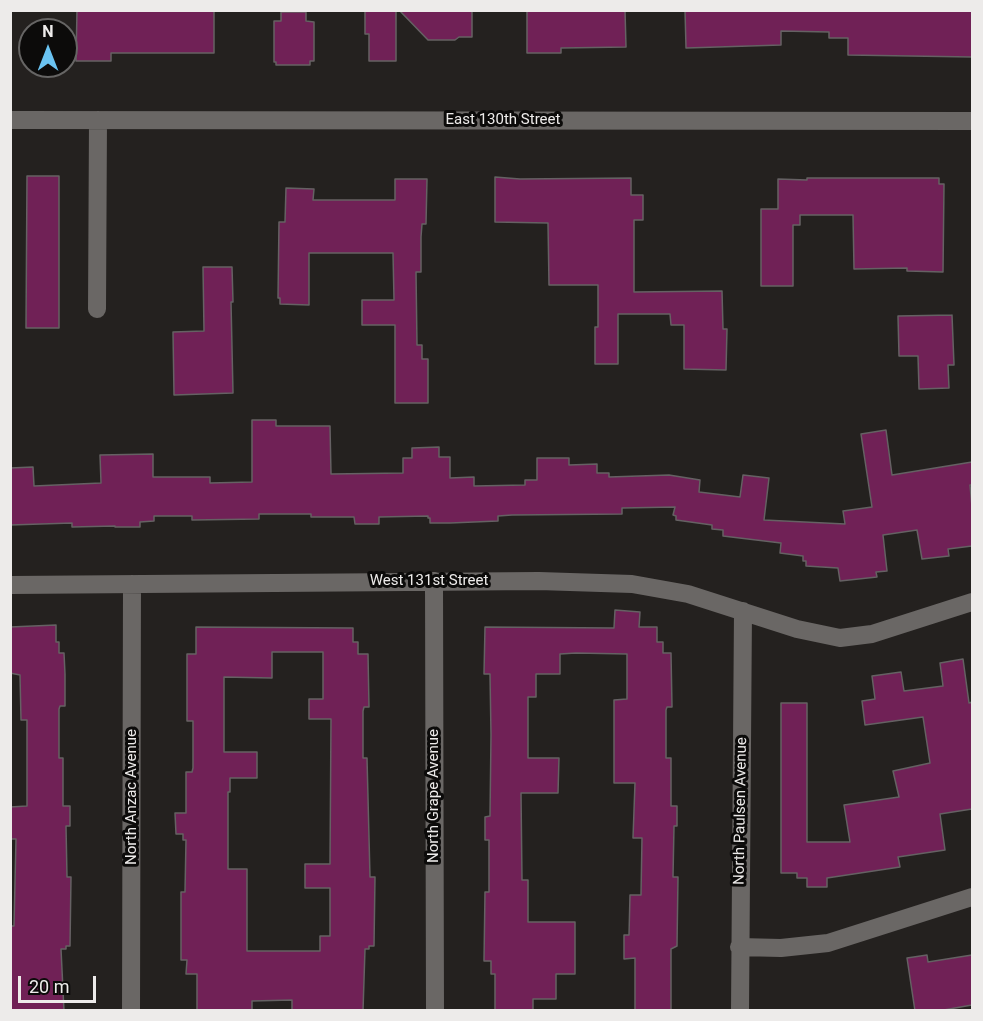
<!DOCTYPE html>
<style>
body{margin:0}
#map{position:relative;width:983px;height:1021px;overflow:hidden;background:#24211f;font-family:Roboto,sans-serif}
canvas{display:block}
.frame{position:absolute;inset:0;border:12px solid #edebea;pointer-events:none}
.north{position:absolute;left:18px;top:18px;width:60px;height:60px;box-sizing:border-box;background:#0c0b0a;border:2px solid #666564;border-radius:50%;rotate:0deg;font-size:16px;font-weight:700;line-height:24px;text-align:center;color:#edebea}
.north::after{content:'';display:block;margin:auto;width:21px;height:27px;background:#6ac3f1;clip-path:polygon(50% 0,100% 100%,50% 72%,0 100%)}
.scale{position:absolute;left:18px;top:976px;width:78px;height:27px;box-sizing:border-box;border:3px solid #edebea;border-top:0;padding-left:8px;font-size:18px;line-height:21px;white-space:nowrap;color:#edebea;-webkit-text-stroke:4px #0c0b0a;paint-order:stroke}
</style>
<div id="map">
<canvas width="983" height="1021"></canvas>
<div class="frame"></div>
<div class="north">N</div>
<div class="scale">20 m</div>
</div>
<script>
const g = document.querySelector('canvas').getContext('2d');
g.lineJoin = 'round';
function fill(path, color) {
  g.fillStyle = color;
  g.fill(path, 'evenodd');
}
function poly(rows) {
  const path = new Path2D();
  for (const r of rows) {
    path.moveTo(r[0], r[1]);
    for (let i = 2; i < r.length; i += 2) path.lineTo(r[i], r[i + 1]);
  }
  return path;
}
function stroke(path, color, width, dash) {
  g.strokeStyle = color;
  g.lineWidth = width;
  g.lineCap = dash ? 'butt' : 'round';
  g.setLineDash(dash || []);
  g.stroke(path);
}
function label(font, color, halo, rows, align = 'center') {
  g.font = font + ' Roboto,sans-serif';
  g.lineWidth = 6;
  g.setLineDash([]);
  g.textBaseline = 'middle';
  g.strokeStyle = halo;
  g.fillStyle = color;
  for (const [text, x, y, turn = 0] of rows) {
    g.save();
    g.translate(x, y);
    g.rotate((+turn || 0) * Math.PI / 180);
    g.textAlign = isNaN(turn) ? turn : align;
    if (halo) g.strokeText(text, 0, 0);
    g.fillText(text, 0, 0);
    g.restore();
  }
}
const building = poly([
 [77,10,214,10,214,53,111,53,111,61,76,61,77,10],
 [365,10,396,10,396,61,369,61,369,34,365,34,365,10],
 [399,10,472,10,472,37,459,37,455,40,428,40,399,10],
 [527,10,625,10,626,47,561,48,561,53,527,53,527,10],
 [685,10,972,10,972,57,848,55,848,38,829,38,829,32,781,31,781,45,686,48,685,10],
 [281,12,306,12,306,21,314,22,314,61,310,61,310,65,276,65,276,62,274,62,274,21,281,21,281,12],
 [27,176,59,176,59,328,26,328,27,176],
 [495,177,520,179,631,178,631,195,643,195,643,220,634,220,634,292,722,291,723,329,727,329,726,370,684,369,684,325,671,325,670,314,618,314,618,364,595,364,595,327,598,327,598,285,549,285,548,223,495,222,495,177],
 [807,178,939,178,939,184,944,184,943,272,907,271,907,268,854,269,853,215,800,215,800,225,793,225,793,286,761,286,761,209,778,209,778,179,807,180,807,178],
 [395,179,427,179,426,224,422,224,421,237,421,272,416,272,417,345,422,345,422,359,428,359,428,403,395,403,395,325,362,325,362,300,394,300,393,253,309,253,309,305,280,304,280,298,278,298,279,222,285,222,286,188,314,189,313,200,395,200,395,179],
 [203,267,232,267,233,302,231,302,233,393,174,395,173,332,204,331,203,267],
 [952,315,954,365,948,365,949,388,919,389,918,356,899,356,898,316,952,315],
 [252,420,276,420,276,426,330,426,331,474,403,473,403,458,412,458,412,448,439,447,439,457,450,457,450,478,474,477,474,486,525,485,525,480,537,480,537,458,569,458,569,465,597,464,597,473,609,473,609,477,669,475,700,480,699,492,740,497,743,475,769,478,764,520,845,524,843,511,872,507,861,434,886,430,892,475,972,462,972,485,970,485,972,507,972,546,948,549,949,556,922,559,917,530,883,535,887,571,876,572,877,577,840,581,838,568,806,566,806,561,803,561,803,556,780,553,781,543,723,536,723,530,712,529,712,525,676,520,676,516,673,515,675,507,622,508,622,514,512,515,498,516,498,521,450,523,430,523,430,518,428,518,428,516,379,517,379,524,355,524,354,517,311,517,311,514,259,514,259,519,192,520,192,516,154,516,154,521,140,522,140,527,115,527,115,526,72,527,72,523,10,525,10,468,33,467,34,486,101,483,100,455,153,454,153,477,210,477,210,483,252,482,252,420],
 [615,610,640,612,639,627,657,627,657,642,663,642,663,653,671,653,672,707,667,707,666,710,666,758,671,758,671,806,677,806,677,826,674,826,673,877,678,877,677,946,671,949,671,1011,635,1011,635,958,624,959,624,935,629,935,630,895,641,895,642,838,633,838,635,783,614,783,614,700,627,699,627,654,576,653,560,654,560,674,536,674,536,697,528,697,528,758,559,758,558,793,521,793,522,880,528,880,528,922,575,922,575,974,556,974,556,999,533,999,533,1011,495,1011,495,974,491,974,491,961,484,961,485,892,489,892,489,840,485,840,485,817,490,816,491,735,490,674,484,674,485,627,614,628,615,610],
 [56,625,56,642,59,642,59,653,64,653,65,674,65,706,60,706,59,709,59,758,63,758,63,806,70,806,70,826,66,826,67,877,71,877,70,946,66,946,66,949,61,949,64,1011,11,1011,10,926,14,926,16,839,10,839,10,807,27,806,27,720,21,720,20,675,10,673,10,627,56,625],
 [196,627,353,628,353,642,358,642,358,654,368,654,369,707,364,707,363,711,363,758,367,758,370,877,375,877,374,946,369,946,369,949,365,949,363,1011,292,1011,292,1000,252,1001,252,1011,197,1011,197,974,186,974,187,960,181,960,181,892,185,892,186,840,183,840,183,834,176,834,175,813,186,813,186,772,192,772,193,768,193,721,187,721,187,654,196,654,196,627],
 [272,652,323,652,323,699,309,699,309,719,331,719,330,864,305,864,305,888,330,888,330,936,320,936,320,951,247,951,247,869,228,869,228,792,230,792,230,778,257,778,257,752,224,752,224,677,272,678,272,652],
 [963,659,969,703,972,702,972,809,940,814,945,850,898,857,900,867,827,878,827,887,807,887,807,878,797,878,797,873,781,873,781,703,807,703,807,842,850,842,844,805,899,797,893,771,930,763,923,717,865,725,862,701,875,699,872,676,901,672,904,691,943,686,940,663,963,659],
 [927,955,928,962,972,955,972,1005,938,1011,915,1011,907,958,927,955]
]);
fill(building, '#702156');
stroke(building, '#656163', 1.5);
stroke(poly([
 [10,120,972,121],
 [97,309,98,120],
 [434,581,435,1010],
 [10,585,539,581,632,584,688,594,797,629,840,638,872,634,972,602],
 [739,947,781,948,828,943,972,897],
 [131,1010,132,584],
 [740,1010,743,611]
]), '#6a6765', 18);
label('15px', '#edebea', '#0c0b0a', [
 ["East 130th Street",503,120],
 ["West 131st Street",429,581],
 ["North Grape Avenue",434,796,-90],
 ["North Anzac Avenue",132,797,-90],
 ["North Paulsen Avenue",741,811,-89]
]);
</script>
